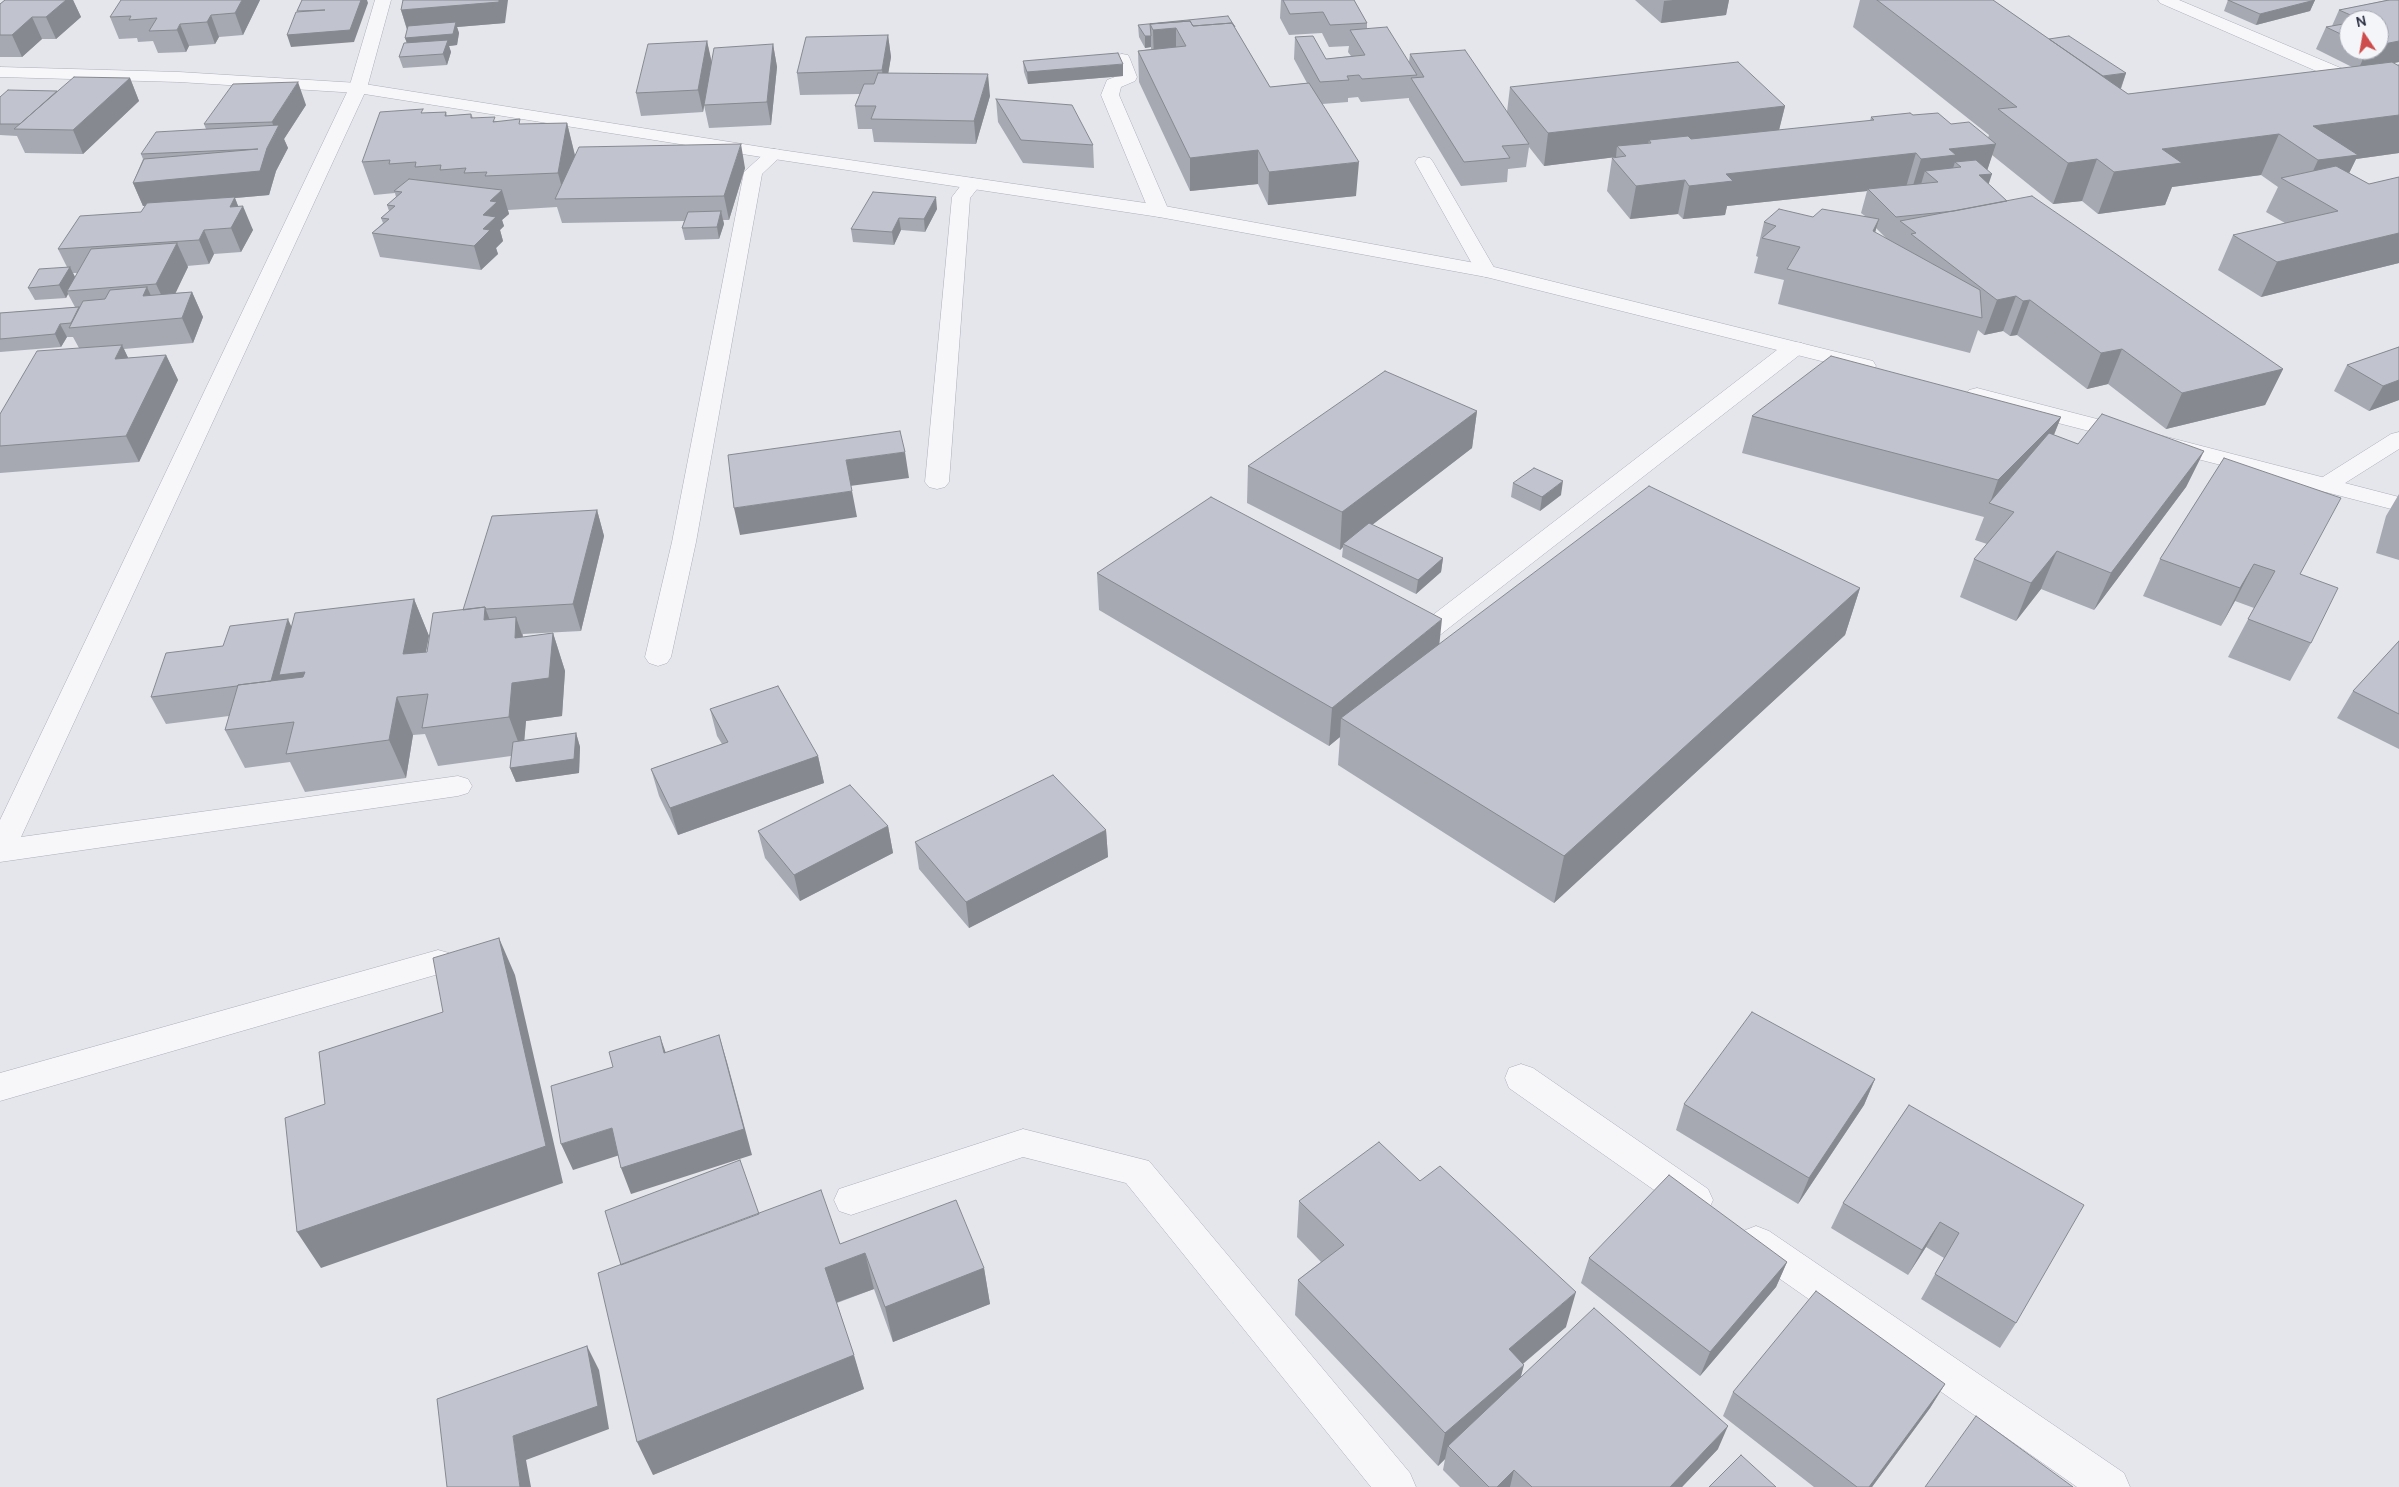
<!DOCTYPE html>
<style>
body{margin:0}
#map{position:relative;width:2399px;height:1487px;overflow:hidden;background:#e4e6ec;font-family:Manrope,sans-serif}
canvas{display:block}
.north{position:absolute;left:2339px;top:10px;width:50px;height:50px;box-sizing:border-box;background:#f4f5f9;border:1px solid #a4a6b1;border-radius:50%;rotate:348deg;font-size:14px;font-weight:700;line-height:20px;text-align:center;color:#2b3044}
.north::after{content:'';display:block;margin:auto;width:18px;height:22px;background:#ce4c4b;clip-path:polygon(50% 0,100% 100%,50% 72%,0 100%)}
</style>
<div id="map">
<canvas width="2399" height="1487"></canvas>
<div class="north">N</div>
</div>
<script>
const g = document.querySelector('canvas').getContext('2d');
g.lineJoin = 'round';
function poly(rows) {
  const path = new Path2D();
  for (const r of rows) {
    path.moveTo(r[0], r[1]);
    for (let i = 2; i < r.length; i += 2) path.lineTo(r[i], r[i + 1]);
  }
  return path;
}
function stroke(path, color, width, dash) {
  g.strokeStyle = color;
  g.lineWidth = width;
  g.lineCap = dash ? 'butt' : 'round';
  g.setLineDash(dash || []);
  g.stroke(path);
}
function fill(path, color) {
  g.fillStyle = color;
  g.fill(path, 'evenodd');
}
const service = poly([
 [1794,342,1802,343,1805,348,1802,353,1436,638,1427,640,1401,630,1397,624,1401,618,1410,616,1425,621,1786,343,1794,342]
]);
const minor = poly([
 [375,0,391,0,367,88,21,837,458,776,468,779,472,786,468,793,458,796,0,862,0,820,349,88,375,0],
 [2158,0,2179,0,2374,82,2399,95,2399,107,2160,3,2158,0],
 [1122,54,1128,55,1130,59,1137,77,1135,81,1121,87,1119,95,1169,211,1166,215,1159,217,1152,215,1149,211,1101,95,1107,80,1120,75,1114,59,1116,55,1122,54],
 [774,149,780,150,783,154,762,174,696,542,671,657,667,663,658,666,649,663,645,657,672,542,744,172,768,150,774,149],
 [1424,157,1430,158,1433,162,1496,271,1493,275,1486,277,1479,275,1476,271,1415,162,1418,158,1424,157],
 [972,178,979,180,981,184,970,198,949,482,945,487,937,489,929,487,925,482,952,197,965,180,972,178],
 [2399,432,2399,449,2334,490,2326,492,2318,490,2314,485,2318,480,2391,434,2399,432],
 [438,950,449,953,453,962,449,971,0,1101,0,1073,438,950],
 [1521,1064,1533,1068,1708,1189,1713,1200,1708,1211,1696,1215,1684,1211,1509,1088,1505,1078,1509,1068,1521,1064],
 [1023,1129,1149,1161,1410,1473,1416,1487,1371,1487,1126,1183,1023,1157,851,1215,839,1211,834,1200,839,1189,1023,1129],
 [1756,1226,1769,1231,2124,1473,2130,1487,2077,1487,1743,1253,1738,1242,1743,1231,1756,1226]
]);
const tertiary = poly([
 [0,67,179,72,358,83,774,149,1159,205,1486,265,1873,361,1876,366,1873,371,1865,372,1486,277,1159,217,774,159,358,93,179,82,0,77,0,67],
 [1977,388,2399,497,2399,511,1969,400,1966,395,1969,390,1977,388]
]);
stroke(service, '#acafba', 1);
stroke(minor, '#acafba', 1);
stroke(tertiary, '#acafba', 1);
fill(service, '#f7f7fa');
fill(minor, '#f7f7fa');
fill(tertiary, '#f7f7fa');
fill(poly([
 [5,0,73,0,81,17,56,39,42,39,22,57,0,57,0,4],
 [260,0,243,35,219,37,215,44,189,46,186,52,158,53,153,41,138,42,137,38,119,39,110,17],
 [1281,0,1354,0,1367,23,1367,29,1409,62,1410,54,1507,112,1510,87,1785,106,1779,130,1870,121,1871,117,1913,115,1951,124,1988,138,1989,135,1853,27,1860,0,1993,0,2049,39,2126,73,2121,89,2128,94,2352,67,2316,49,2326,27,2332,26,2339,10,2387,0,2399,0,2399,62,2393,63,2397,65,2399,64,2399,153,2356,159,2349,173,2369,184,2399,177,2399,263,2261,297,2218,270,2233,235,2285,223,2266,212,2278,187,2261,175,2172,187,2165,205,2098,214,2082,201,2053,204,1992,155,1987,170,1988,184,2007,201,2283,369,2265,405,2166,429,2108,384,2087,389,2017,335,2010,336,2003,331,1984,335,1978,330,1970,353,1778,304,1784,280,1754,273,1758,257,1756,256,1764,222,1813,217,1865,216,1861,213,1867,191,1727,206,1725,215,1683,219,1678,214,1630,219,1607,191,1612,158,1616,157,1544,166,1529,147,1526,167,1508,169,1507,182,1461,186,1409,100,1409,98,1361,102,1358,97,1348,98,1348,102,1322,104,1356,196,1268,205,1258,184,1190,191,1139,82,1138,51,1151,49,1151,47,1145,48,1139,37,1138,25,1235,28,1270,87,1307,83,1294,59,1295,37,1326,59,1351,56,1348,52,1349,46,1329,47,1322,33,1289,35,1280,18],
 [2349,20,2379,20,2379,50,2349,50],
 [1876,228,1887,239,1875,233],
 [1635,0,1729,0,1726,15,1661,23],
 [2228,0,2315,0,2310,11,2256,25,2224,11],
 [401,10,505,23,457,27,459,33,457,45,449,46,451,52,447,65,403,68,399,57,407,43,405,38,407,30],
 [888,35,891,57,888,73,990,96,976,144,874,142,872,129,858,129,855,106,860,94,800,95,797,73],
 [707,41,711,62,773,44,777,67,771,125,709,128,704,105,707,90,703,112,641,116,636,93],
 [1023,61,1123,76,1028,84,1024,72],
 [130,78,139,101,83,154,25,153,17,136,0,135,0,97,57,91],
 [996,99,1093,145,1094,168,1023,163,998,122],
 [306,105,284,139,288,148,276,171,269,195,235,198,238,206,253,230,241,252,214,254,209,264,187,266,188,267,175,293,192,292,203,317,193,343,124,349,128,358,166,355,178,380,139,462,0,473,0,414,79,348,73,337,67,337,61,347,0,352,0,313,75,307,68,294,66,298,35,300,28,288,67,267,58,249,141,212,145,206,143,206,133,183,143,159,141,154,206,129,204,124],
 [73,273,77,273,75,277],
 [446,112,447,116,471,114,473,118,496,121,521,124,567,123,575,155,745,168,729,220,723,220,724,224,719,239,685,240,682,228,684,221,562,223,557,207,508,210,509,214,502,220,504,226,500,230,503,241,496,248,498,254,481,270,380,257,372,233,383,223,381,218,389,211,387,205,396,197,395,193,374,195,362,162,424,113],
 [937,209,925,232,901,230,894,245,853,242,851,229],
 [2399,347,2399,400,2369,411,2334,391,2347,365],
 [1477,411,1472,448,1372,525,1443,558,1441,572,1416,594,1342,557,1343,547,1340,550,1247,503,1248,466],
 [1752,416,2061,417,2054,435,2078,444,2204,451,2186,487,2094,610,2041,589,2016,621,1960,597,1974,559,1987,544,1975,540,1984,517,1742,453],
 [2224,458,2300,574,2311,643,2290,681,2228,657,2254,608,2235,601,2221,626,2143,596,2160,559],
 [1513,483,1561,495,1540,511,1511,497],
 [2399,494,2399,560,2376,553,2386,516],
 [597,510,604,536,581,631,523,634,523,637,553,633,565,671,562,716,526,721,524,741,576,733,580,747,579,773,516,782,510,768,511,756,438,766,425,734,413,735,406,778,305,792,290,762,245,768,225,730,229,716,166,724,151,697,223,646,291,627,414,599,429,636,426,652,427,652,463,610],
 [1097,573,1439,644,1860,588,1845,635,1554,903,1338,765,1340,737,1329,746,1099,610],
 [2399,641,2399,749,2337,718,2353,691],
 [710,709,818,756,824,783,678,835,659,796,651,769,722,744,717,736],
 [888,826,893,853,800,901,765,858,758,831],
 [1106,830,1108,857,969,928,919,869,915,842],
 [1875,1079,1864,1105,1798,1204,1676,1130,1684,1104],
 [1909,1105,2016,1323,2000,1348,1921,1299,1944,1258,1926,1247,1908,1275,1831,1228,1843,1203],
 [1299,1201,1566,1327,1523,1364,1520,1378,1718,1449,1682,1487,1460,1487,1443,1470,1445,1459,1438,1466,1295,1315,1298,1280,1321,1262,1297,1237],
 [759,1214,840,1244,984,1268,990,1304,893,1342,874,1289,837,1303,864,1389,653,1475],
 [1589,1258,1787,1262,1776,1287,1700,1376,1581,1283],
 [1945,1384,1930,1408,1872,1487,1814,1487,1723,1416,1733,1392]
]), '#a6a9b1');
fill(poly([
 [66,0,73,0,81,17,56,39,46,17],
 [242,0,260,0,243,35,235,13],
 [361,0,367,0,368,3,354,42,291,47,287,35],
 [499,0,508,0,505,23,457,27,459,33,457,45,449,46,451,52,447,65,443,54,409,49,405,38,408,32,401,10],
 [1673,0,1729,0,1726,15,1661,23,1664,1],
 [2315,0,2310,11,2256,25,2260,14],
 [211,15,219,37,215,44,207,22],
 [32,17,42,39,22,57,12,35],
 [180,24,189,46,186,52,177,30],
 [1176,28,1176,59,1154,61,1153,30],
 [888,35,891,57,885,93,882,70],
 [1145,36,1151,36,1151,47,1145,48],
 [707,41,712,63,703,112,698,90],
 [2399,41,2399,62,2358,70,2367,50,2379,50,2379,45],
 [773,44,777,67,771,125,767,102],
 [1123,64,1123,76,1028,84,1027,72],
 [2126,73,2118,96,2085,79],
 [988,74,990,96,976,144,974,121],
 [130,78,139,101,83,154,73,130],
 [298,82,306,105,284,139,288,148,276,171,269,195,235,198,240,211,243,206,253,230,241,252,231,228,230,207,234,198,143,206,133,183,267,148,276,132,272,122],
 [1785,106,1777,138,1651,143,1649,140,1646,154,1617,146,1616,157,1544,166,1548,133],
 [2399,115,2399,153,2356,159,2338,196,2304,191,2318,160,2313,126],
 [567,123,575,156,565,199,558,173],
 [2279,134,2261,175,2172,187,2165,205,2098,214,2114,172,2162,149],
 [741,144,745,168,729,220,724,196],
 [1996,144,1986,174,1992,174,1984,198,1961,167,1955,162,1949,181,1938,182,1925,171,1919,191,1911,192,1921,159,1949,149],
 [1258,150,1258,184,1190,191,1190,158],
 [1916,153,1906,187,1868,189,1867,191,1727,206,1725,215,1683,219,1689,186,1726,174],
 [2097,159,2082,201,2053,204,2068,163],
 [1359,162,1356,196,1268,205,1269,172],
 [1685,180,1678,214,1630,219,1636,186],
 [502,190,509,214,502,220,504,226,500,230,503,241,496,248,498,254,481,270,474,246,483,229,483,215,490,201],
 [936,197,937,209,925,232,924,219],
 [721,211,724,224,719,239,717,227],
 [899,218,901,230,894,245,892,232],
 [1879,219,1869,253,1873,231],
 [204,230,214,254,209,264,199,240],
 [2399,233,2399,263,2261,297,2277,262],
 [177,243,188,267,168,309,156,284],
 [70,267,76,279,67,291,68,294,66,298,59,285],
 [147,287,158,311,143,296],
 [192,292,203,317,193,343,182,318],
 [2016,296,2003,331,1984,335,1997,300],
 [2030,300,2017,335,2010,336,2023,301],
 [60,324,67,337,61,347,55,334],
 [122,345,134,370,115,359],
 [2122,349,2108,384,2087,389,2101,353],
 [166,355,178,380,139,462,126,436],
 [2283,369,2265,405,2166,429,2182,393],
 [2399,380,2399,400,2369,411,2383,386],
 [1477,411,1472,448,1346,545,1343,544,1343,547,1340,550,1342,512],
 [2061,417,2046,454,1990,503,1998,480],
 [2204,451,2186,487,2094,610,2111,573],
 [905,452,909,478,850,486,846,460],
 [1563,481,1561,495,1540,511,1542,497],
 [852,491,857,517,740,535,734,508],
 [597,510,604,536,581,631,573,604],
 [2057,551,2041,589,2016,621,2031,583],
 [1443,558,1441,572,1416,594,1418,580],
 [2254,564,2235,601,2221,626,2240,588],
 [1860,588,1845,635,1554,903,1564,856],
 [414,599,429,636,418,692,403,654],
 [485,607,499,645,484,620],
 [516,617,529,655,515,638],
 [288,619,300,646,305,672,322,710,270,682],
 [1442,619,1438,657,1341,718,1340,737,1329,746,1332,708],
 [553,633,565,671,562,716,526,721,523,755,509,717,512,683],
 [397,697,413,735,406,778,389,740],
 [576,733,580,747,579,773,516,782,510,768],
 [818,756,824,783,678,835,670,808],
 [888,826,893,853,800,901,794,875],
 [1106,830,1108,857,969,928,966,902],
 [499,938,515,975,563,1183,321,1268,297,1232],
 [719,1035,727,1062,752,1155,631,1194,621,1168],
 [660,1036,669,1062,664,1053],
 [1875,1079,1864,1105,1798,1204,1809,1178],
 [612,1128,623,1154,573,1170,561,1144],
 [1940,1222,1926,1247,1908,1275,1922,1250],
 [865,1253,874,1289,835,1303,825,1268],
 [1787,1262,1776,1287,1700,1376,1710,1352],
 [984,1268,990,1304,893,1342,885,1307],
 [1576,1292,1566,1327,1500,1383,1509,1349],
 [587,1346,599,1370,609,1429,526,1460,531,1487,520,1487,513,1436],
 [854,1355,864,1389,653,1475,637,1442],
 [1524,1365,1515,1399,1448,1446,1445,1459,1438,1466,1445,1433],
 [1945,1384,1930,1408,1872,1487,1869,1487],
 [1728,1426,1718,1449,1682,1487,1670,1487],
 [1514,1470,1510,1487,1497,1487]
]), '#878990');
const building = poly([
 [5,0,66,0,46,17,32,17,12,35,0,35,0,4,5,0],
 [121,0,242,0,235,13,211,15,207,22,180,24,177,30,149,31,157,18,129,20,131,16,110,17,121,0],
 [302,0,361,0,350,30,287,35,296,12,325,10,297,11,302,0],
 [403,0,499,0,499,2,401,10,403,0],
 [1283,0,1354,0,1367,23,1330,25,1323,12,1290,14,1283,0],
 [1877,0,1993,0,2128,94,2392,62,2399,66,2399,115,2313,126,2358,155,2318,160,2279,134,2162,149,2182,163,2114,172,2097,159,2068,163,1998,109,2017,107,1877,0],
 [2228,0,2315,0,2260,14,2228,0],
 [2389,0,2399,0,2399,41,2379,45,2379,20,2362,20,2339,10,2389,0],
 [1228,16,1235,27,1232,23,1193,26,1190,21,1150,24,1151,36,1145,36,1138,25,1228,16],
 [1190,21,1193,26,1232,23,1270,87,1309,83,1359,162,1269,172,1258,150,1190,158,1138,51,1186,46,1176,28,1153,30,1150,24,1190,21],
 [456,22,453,34,405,38,408,26,456,22],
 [2349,23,2349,38,2326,27,2349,23],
 [1387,27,1417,75,1362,79,1359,75,1347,76,1349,80,1320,82,1295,37,1313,36,1326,59,1365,55,1350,30,1387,27],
 [888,35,882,70,797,73,806,37,888,35],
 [2069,36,2126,73,2103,76,2049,39,2069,36],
 [448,40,443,54,399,57,404,43,448,40],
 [707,41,698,90,636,93,648,44,707,41],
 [773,44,767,102,704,105,714,48,773,44],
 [1465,50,1529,144,1502,146,1510,158,1464,162,1411,78,1424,77,1410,54,1465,50],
 [1118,53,1123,64,1027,72,1023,61,1118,53],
 [1738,62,1785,106,1548,133,1510,87,1738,62],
 [878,73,988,74,974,121,871,119,876,106,855,106,864,84,874,84,878,73],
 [74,77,130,78,73,130,14,129,74,77],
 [298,82,272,122,204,124,233,84,298,82],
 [8,90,57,91,20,124,0,124,0,97,8,90],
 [996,99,1072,105,1093,145,1021,140,996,99],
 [423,109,421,113,446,112,445,116,471,114,471,118,495,117,493,122,520,119,519,124,567,123,558,173,485,176,487,172,464,173,466,168,440,170,441,165,415,167,416,162,389,164,390,160,362,162,380,112,423,109],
 [1910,113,1913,115,1938,113,1951,124,1969,122,1996,144,1949,149,1956,155,1921,159,1916,153,1726,174,1733,181,1689,186,1685,180,1636,186,1612,158,1626,156,1617,146,1651,143,1649,140,1688,136,1691,139,1874,120,1871,117,1910,113],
 [279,125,267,148,260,171,133,183,144,159,258,149,141,154,156,132,279,125],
 [741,144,724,196,555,199,579,147,741,144],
 [1976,160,1992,174,1979,175,2007,201,1954,211,1896,217,1868,189,1938,182,1925,171,1961,167,1955,162,1976,160],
 [2336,166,2369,184,2399,177,2399,233,2277,262,2233,235,2338,211,2281,178,2336,166],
 [409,179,502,190,490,201,497,202,483,215,496,217,483,229,490,230,474,246,372,233,389,219,381,218,395,206,387,205,402,192,394,191,409,179],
 [873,192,936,197,924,219,899,218,892,232,851,229,873,192],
 [2032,196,2283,369,2182,393,2122,349,2101,353,2030,300,2023,301,2016,296,1997,300,1911,234,1916,233,1900,221,2032,196],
 [235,197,230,207,243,206,231,228,204,230,199,240,58,249,80,216,141,212,147,203,235,197],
 [1779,209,1813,217,1822,209,1879,219,1873,231,1980,290,1982,318,1787,269,1800,247,1762,238,1776,226,1764,222,1779,209],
 [721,211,717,227,682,228,688,212,721,211],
 [177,243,156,284,67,291,91,249,177,243],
 [70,267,59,285,28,288,39,269,70,267],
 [147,287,143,296,192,292,182,318,69,328,83,301,105,299,110,290,147,287],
 [79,307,71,323,60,324,55,334,0,339,0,313,79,307],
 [122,345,115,359,166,355,126,436,0,446,0,414,37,351,122,345],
 [2399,347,2399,380,2383,386,2347,365,2399,347],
 [1831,356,2061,417,1998,480,1752,416,1831,356],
 [1385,371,1477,411,1342,512,1248,466,1385,371],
 [2102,414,2204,451,2111,573,2057,551,2031,583,1974,559,2014,512,1989,503,2049,433,2078,444,2102,414],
 [900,431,905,452,846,460,852,491,734,508,728,455,900,431],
 [2224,458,2341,498,2300,574,2338,588,2311,643,2248,619,2275,571,2254,564,2240,588,2160,559,2224,458],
 [1534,468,1563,481,1542,497,1513,483,1534,468],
 [1649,486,1860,588,1564,856,1341,718,1649,486],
 [1211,497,1442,619,1332,708,1097,573,1211,497],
 [597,510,573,604,486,609,485,607,463,610,492,516,597,510],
 [1369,523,1443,558,1418,580,1343,544,1369,523],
 [414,599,403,654,427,652,433,613,485,607,484,620,516,617,515,638,553,633,549,678,512,683,509,717,422,728,428,694,397,697,389,740,286,754,294,722,225,730,238,685,303,677,305,672,279,675,295,613,414,599],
 [288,619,271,681,238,685,237,686,151,697,166,653,223,646,230,626,288,619],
 [2399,641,2399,714,2353,691,2399,641],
 [778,686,818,756,670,808,651,769,728,742,710,709,778,686],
 [576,733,574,759,510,768,513,742,576,733],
 [1053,775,1106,830,966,902,915,842,1053,775],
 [850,785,888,826,794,875,758,831,850,785],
 [499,938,546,1146,297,1232,285,1118,325,1104,319,1052,443,1012,433,958,499,938],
 [1752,1012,1875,1079,1809,1178,1684,1104,1752,1012],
 [719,1035,744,1129,621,1168,612,1128,561,1144,551,1086,613,1067,609,1052,660,1036,664,1053,719,1035],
 [1909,1105,2084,1205,2016,1323,1935,1274,1959,1233,1940,1222,1922,1250,1843,1203,1909,1105],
 [1379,1142,1420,1181,1440,1166,1576,1292,1509,1349,1524,1365,1445,1433,1298,1280,1344,1245,1299,1201,1379,1142],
 [740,1160,759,1214,621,1265,605,1211,740,1160],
 [1669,1175,1787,1262,1710,1352,1589,1258,1669,1175],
 [821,1190,840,1244,956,1200,984,1268,885,1307,865,1253,825,1268,854,1355,637,1442,598,1273,821,1190],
 [1816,1291,1945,1384,1869,1487,1857,1487,1733,1392,1816,1291],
 [1594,1308,1728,1426,1670,1487,1532,1487,1514,1470,1497,1487,1489,1487,1448,1446,1594,1308],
 [587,1346,598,1406,513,1436,520,1487,447,1487,437,1399,587,1346],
 [1976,1416,2073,1487,1925,1487,1976,1416],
 [1741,1455,1776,1487,1709,1487,1741,1455]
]);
fill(building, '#c1c4ce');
stroke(building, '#878990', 1);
</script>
